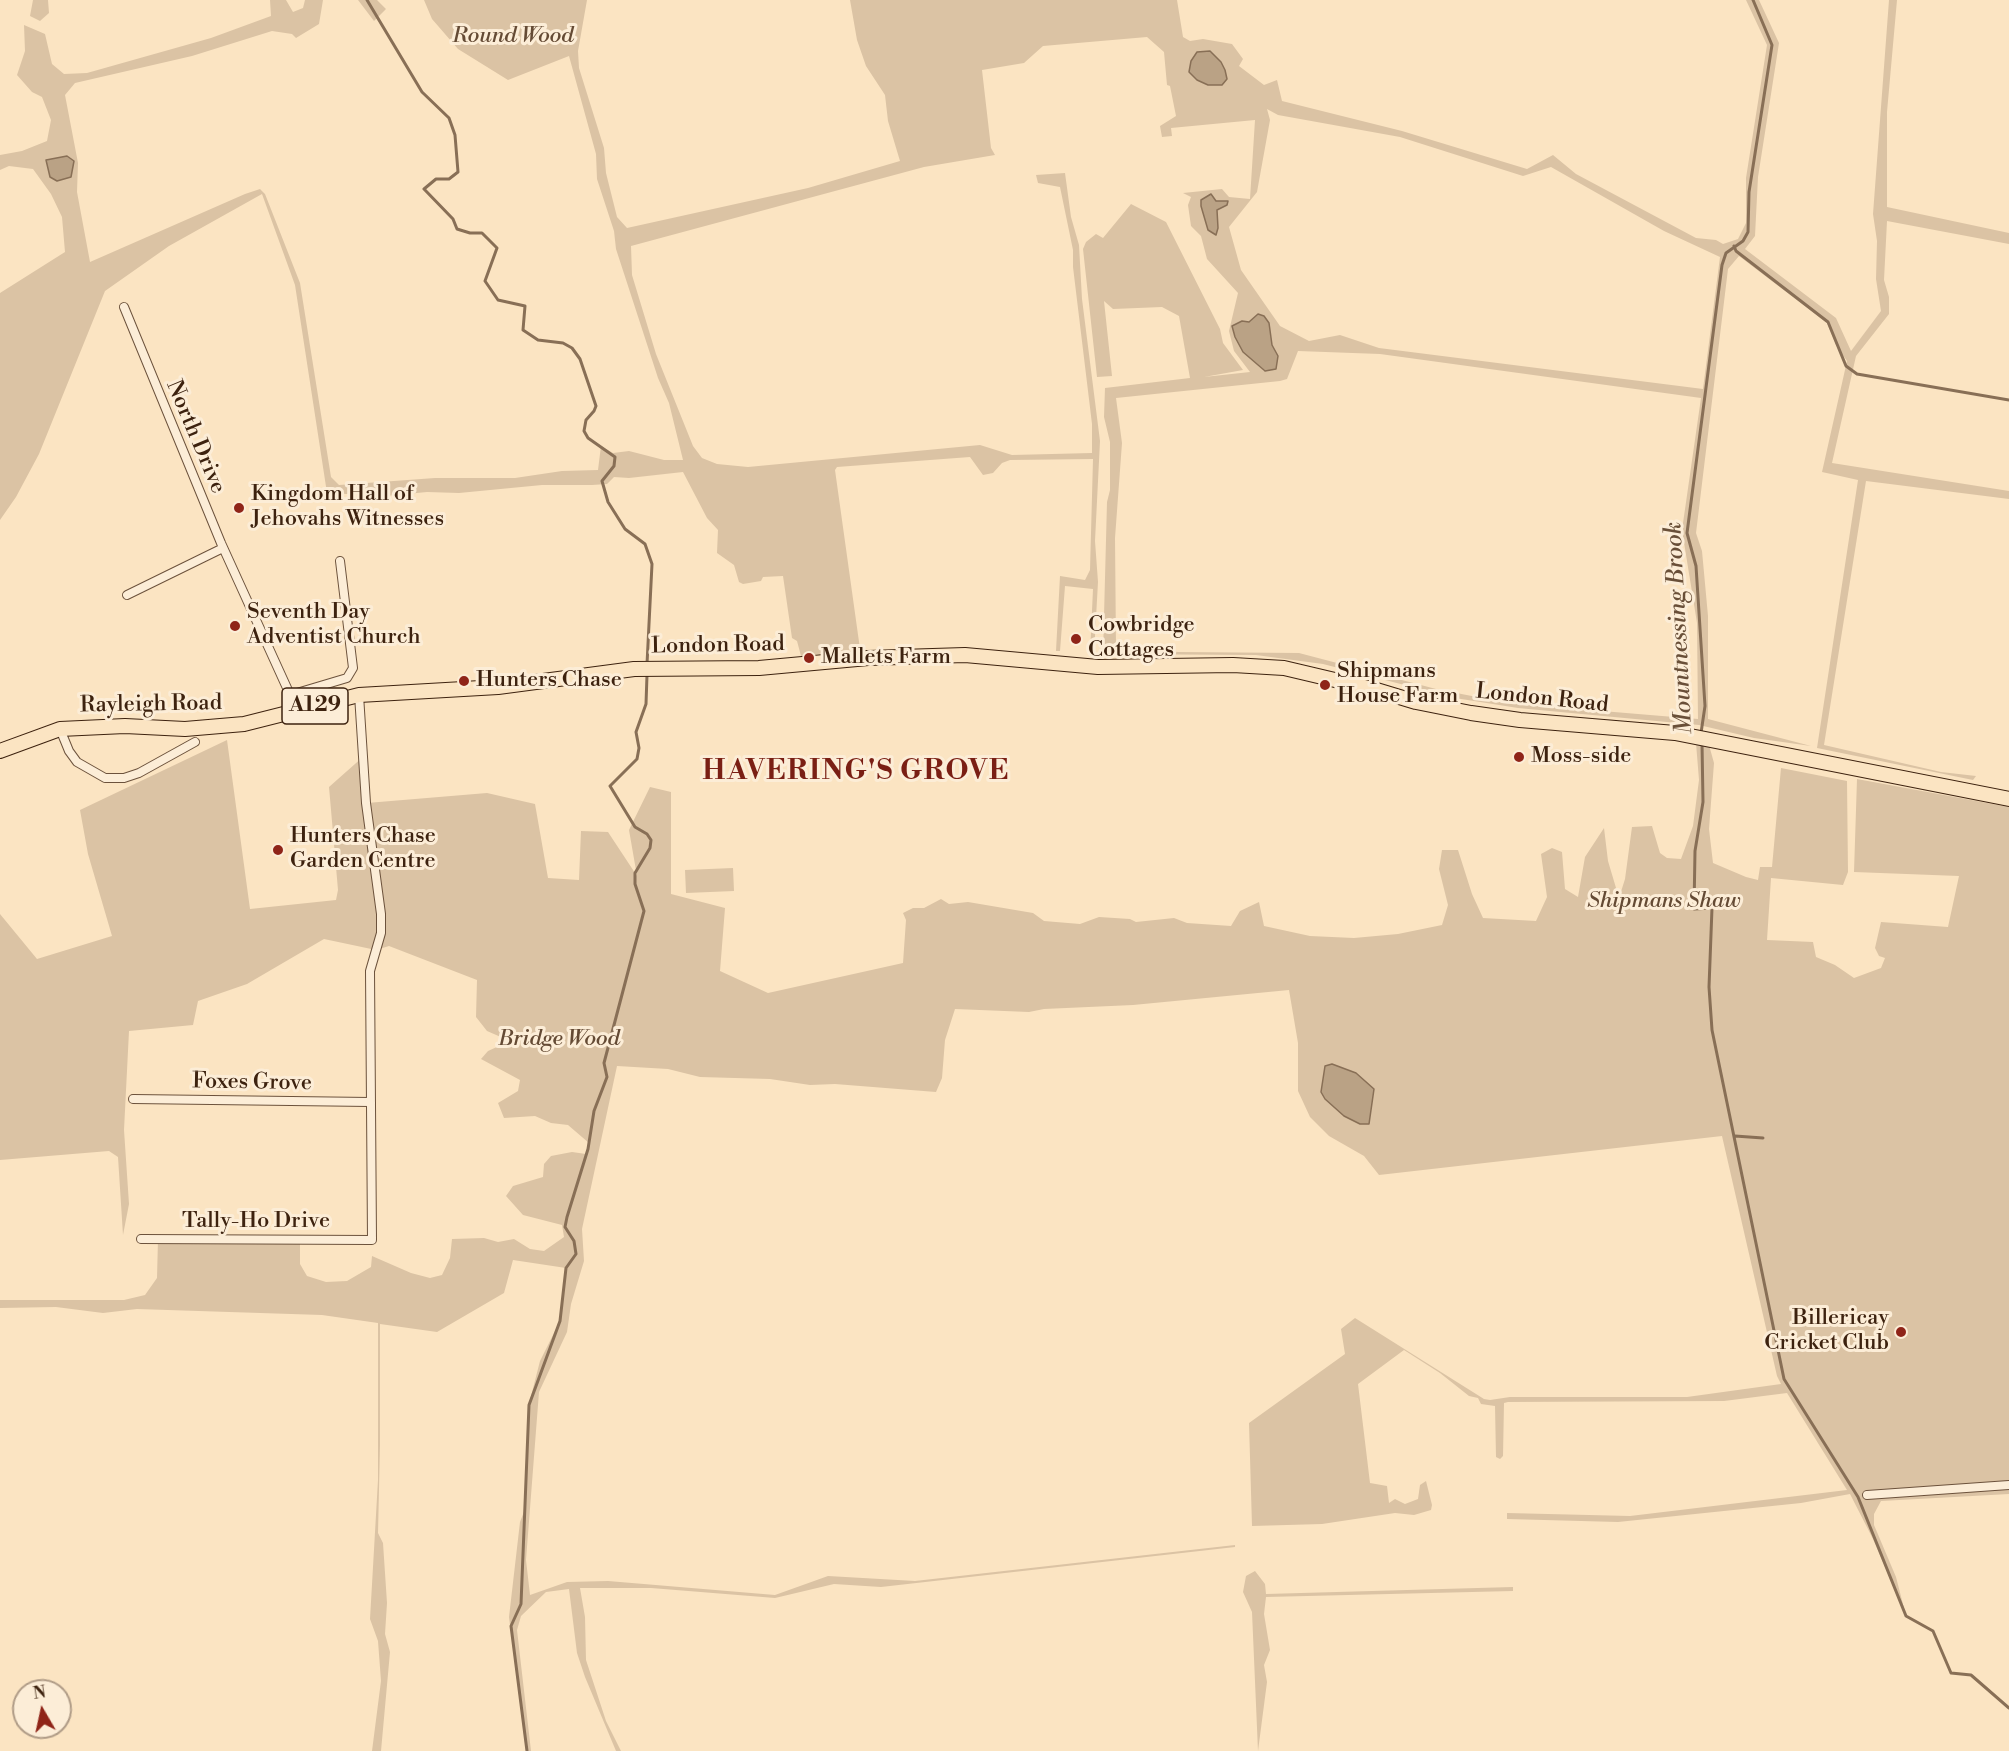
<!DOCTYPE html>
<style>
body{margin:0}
#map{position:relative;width:2009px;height:1751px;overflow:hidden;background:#fbe4c2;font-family:"Libre Bodoni",serif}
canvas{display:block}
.north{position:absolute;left:12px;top:1679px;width:60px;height:60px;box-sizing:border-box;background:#fcedd7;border:2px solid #b09c87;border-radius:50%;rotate:351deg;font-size:16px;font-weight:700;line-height:24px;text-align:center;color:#3d220f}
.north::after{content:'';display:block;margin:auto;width:21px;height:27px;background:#8f2418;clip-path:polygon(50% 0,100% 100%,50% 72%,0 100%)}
</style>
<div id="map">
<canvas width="2009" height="1751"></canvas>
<div class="north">N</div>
</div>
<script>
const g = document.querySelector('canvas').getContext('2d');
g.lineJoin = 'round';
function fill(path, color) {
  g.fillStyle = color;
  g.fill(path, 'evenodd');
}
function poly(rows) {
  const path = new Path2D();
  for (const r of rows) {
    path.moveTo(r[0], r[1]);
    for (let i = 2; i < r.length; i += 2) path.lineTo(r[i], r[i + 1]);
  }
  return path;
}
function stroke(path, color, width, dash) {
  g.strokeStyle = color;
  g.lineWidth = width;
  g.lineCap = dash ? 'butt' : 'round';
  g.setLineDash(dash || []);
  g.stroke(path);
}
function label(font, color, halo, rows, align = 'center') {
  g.font = font + ' "Libre Bodoni",serif';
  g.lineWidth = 6;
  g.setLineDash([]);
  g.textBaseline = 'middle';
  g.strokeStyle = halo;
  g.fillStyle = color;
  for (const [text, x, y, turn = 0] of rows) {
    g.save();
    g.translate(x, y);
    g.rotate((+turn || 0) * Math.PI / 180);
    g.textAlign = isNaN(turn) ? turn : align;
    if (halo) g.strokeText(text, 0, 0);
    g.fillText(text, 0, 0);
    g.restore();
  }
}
fill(poly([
 [33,0,48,0,49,13,40,21,30,16],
 [270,0,286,0,293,12,303,8,305,0,323,0,319,24,296,38,292,34,272,31,192,56,75,83,65,95,78,163,77,192,90,262,245,194,260,189,265,194,300,283,331,477,339,485,435,478,515,478,562,471,598,470,601,446,613,453,629,451,664,460,683,460,669,403,658,378,616,249,614,231,597,179,596,154,569,56,508,80,458,49,432,19,424,0,587,0,578,51,579,68,604,148,606,173,617,217,627,228,808,188,900,161,888,121,885,95,866,66,857,40,850,0,1177,0,1183,37,1190,41,1203,39,1232,44,1243,59,1239,66,1264,85,1277,80,1282,101,1402,131,1527,169,1553,155,1576,174,1696,238,1716,240,1723,244,1738,239,1746,223,1746,178,1767,45,1746,0,1759,0,1779,43,1758,177,1755,236,1745,249,1836,318,1851,351,1881,311,1876,279,1877,241,1873,214,1889,0,1897,0,1887,112,1887,207,2009,233,2009,244,1887,221,1884,280,1889,297,1889,314,1856,356,1832,463,2009,491,2009,499,1866,481,1824,745,1941,772,1976,776,1973,780,1817,748,1858,480,1822,472,1847,361,1836,345,1827,323,1739,256,1728,269,1696,533,1702,551,1708,616,1708,719,1811,746,1754,738,1699,725,1518,708,1455,698,1323,664,1293,660,1256,655,1103,654,1107,502,1110,490,1110,442,1104,417,1105,388,1190,378,1179,316,1162,307,1113,309,1104,301,1112,376,1097,377,1083,249,1086,242,1096,234,1103,238,1131,204,1166,222,1220,329,1223,343,1243,370,1204,377,1250,372,1234,351,1229,331,1238,293,1207,259,1201,236,1191,226,1188,205,1191,197,1183,193,1222,189,1229,197,1250,199,1255,120,1171,128,1172,136,1162,137,1160,126,1176,116,1170,86,1167,85,1164,52,1147,37,1043,46,1024,63,982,70,991,148,995,155,924,167,631,246,632,275,656,354,693,446,702,458,717,464,748,467,980,445,1012,455,1092,453,1092,424,1073,267,1073,250,1060,187,1038,183,1036,175,1065,173,1071,217,1079,245,1082,299,1100,441,1095,541,1098,582,1094,654,1090,654,1093,589,1065,586,1060,651,1056,651,1060,576,1085,580,1090,570,1093,459,1010,460,1002,463,993,473,983,475,970,457,837,467,835,470,860,649,801,656,797,641,792,638,783,576,763,577,761,581,743,584,739,582,734,565,717,553,718,530,707,518,683,472,629,478,614,477,607,484,592,485,542,485,459,493,427,492,386,496,327,493,295,285,262,194,169,246,105,291,39,454,16,497,0,520,0,293,65,252,62,217,51,194,33,169,9,166,0,170,0,155,22,151,47,141,51,120,42,97,32,92,17,75,25,51,24,25,45,34,52,64,64,74,87,73,211,38,271,16],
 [1267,109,1278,115,1400,137,1523,176,1551,167,1664,231,1720,257,1703,389,1379,348,1340,335,1309,341,1280,326,1241,270,1229,227,1257,192,1270,120],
 [1269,323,1272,345,1277,356,1276,369,1264,371,1243,352,1240,343],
 [1298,351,1380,354,1701,398,1682,530,1697,623,1698,719,1542,706,1482,698,1436,689,1299,653,1178,652,1116,648,1115,538,1122,443,1116,398,1280,381,1287,379],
 [358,0,377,0,386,9,374,21],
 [227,740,250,909,336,900,338,890,329,787,364,756,367,803,487,793,535,804,548,878,579,880,581,831,608,832,637,876,629,830,650,787,671,792,671,894,725,908,720,971,768,993,903,963,906,920,903,913,913,908,924,908,941,899,949,904,968,902,1033,913,1044,921,1080,924,1099,917,1130,919,1136,922,1174,918,1187,923,1231,926,1240,911,1259,902,1264,926,1310,936,1354,938,1398,934,1442,925,1448,905,1439,869,1442,850,1458,850,1472,894,1483,918,1536,921,1547,897,1541,854,1552,848,1562,852,1565,889,1578,897,1585,857,1604,828,1608,861,1619,898,1625,879,1632,827,1652,826,1660,853,1667,858,1681,859,1693,826,1699,780,1696,743,1709,745,1714,763,1709,829,1713,863,1746,877,1758,880,1760,867,1772,867,1781,768,1847,781,1848,872,1843,885,1771,878,1767,940,1813,942,1816,957,1835,965,1854,978,1881,968,1885,958,1879,956,1875,948,1881,922,1948,927,1959,876,1854,872,1857,779,2009,807,2009,1494,1881,1501,1874,1514,1874,1525,1896,1577,1906,1616,1873,1539,1850,1494,1801,1503,1618,1522,1507,1519,1507,1513,1630,1516,1847,1490,1787,1393,1724,1401,1508,1402,1504,1403,1503,1456,1500,1459,1496,1457,1495,1406,1481,1404,1478,1398,1469,1396,1440,1373,1404,1350,1358,1384,1370,1483,1387,1486,1389,1503,1395,1499,1405,1504,1418,1499,1420,1485,1426,1481,1432,1505,1431,1510,1414,1515,1395,1513,1322,1524,1252,1526,1249,1423,1345,1354,1341,1329,1355,1318,1484,1399,1490,1400,1510,1397,1687,1397,1781,1384,1777,1376,1722,1136,1379,1175,1364,1156,1329,1136,1310,1117,1298,1091,1298,1043,1289,990,1133,1005,1044,1009,1029,1012,955,1009,945,1040,942,1078,936,1092,835,1084,810,1085,770,1079,700,1077,668,1069,617,1066,582,1229,584,1261,571,1304,567,1332,539,1392,526,1560,530,1595,567,1582,608,1581,775,1595,828,1576,915,1581,1235,1545,1235,1547,881,1587,834,1584,775,1598,651,1588,580,1588,585,1617,586,1660,606,1721,621,1751,616,1751,585,1677,577,1653,569,1589,546,1592,521,1616,517,1630,531,1751,526,1751,509,1617,520,1522,525,1509,529,1404,540,1361,560,1321,566,1268,513,1260,504,1293,437,1332,380,1324,380,1445,378,1533,383,1543,387,1603,385,1634,390,1652,381,1751,372,1751,381,1681,378,1641,370,1619,378,1480,378,1323,322,1315,137,1309,103,1313,56,1307,0,1308,0,1300,124,1300,145,1295,157,1278,158,1239,300,1240,300,1264,307,1276,326,1282,347,1281,371,1267,372,1256,411,1273,430,1278,442,1275,450,1258,452,1239,484,1238,498,1242,514,1239,530,1249,544,1251,564,1237,562,1225,523,1215,506,1196,513,1186,543,1177,544,1164,551,1156,572,1152,586,1154,589,1143,568,1125,551,1123,535,1116,504,1118,498,1103,518,1091,520,1080,481,1059,488,1051,510,1041,487,1031,476,1017,477,980,389,946,376,950,324,939,247,984,198,1001,193,1025,129,1031,124,1130,129,1204,123,1235,118,1157,109,1151,0,1160,0,914,37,959,112,936,88,854,80,810],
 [733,868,734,891,686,893,685,870],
 [1255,1571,1265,1584,1266,1594,1513,1587,1513,1591,1266,1597,1264,1614,1270,1650,1264,1665,1267,1682,1258,1751,1252,1612,1243,1592,1246,1576]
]), '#dbc3a4');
const water = poly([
 [1210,51,1221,62,1225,70,1227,79,1222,85,1208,85,1197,80,1189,72,1191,61,1197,52,1210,51],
 [67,156,74,161,71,177,57,181,50,177,46,160,67,156],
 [1211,194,1216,201,1228,201,1227,205,1217,210,1218,228,1216,235,1208,230,1201,206,1201,200,1211,194],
 [1258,314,1264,316,1269,323,1272,345,1278,356,1276,369,1265,371,1243,352,1235,337,1232,326,1242,321,1249,322,1258,314],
 [1332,1064,1356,1073,1374,1089,1369,1124,1360,1124,1344,1116,1325,1099,1321,1092,1325,1066,1332,1064]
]);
fill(water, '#baa285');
stroke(water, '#886f56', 1.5);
stroke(poly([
 [367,0,422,92,449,118,455,135,458,172,449,179,436,179,424,189,453,219,457,229,470,233,482,233,497,248,485,281,498,300,525,306,523,330,538,340,563,343,572,348,580,359,596,406,594,411,586,420,584,431,588,438,615,457,614,466,602,481,608,502,625,529,645,544,652,564,647,664],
 [1734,246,1736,251,1828,322,1846,366,1857,374,2009,400],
 [1701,733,1705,706,1696,566,1687,533,1722,265,1726,253,1743,241,1748,232,1749,192,1772,45,1753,0],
 [1702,743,1703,802,1695,851,1694,909,1712,908,1709,987,1712,1030,1784,1379,1858,1497,1906,1616,1933,1631,1951,1673,1971,1675,2009,1708],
 [1735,1136,1763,1138],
 [527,1751,511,1626,521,1604,529,1405,560,1321,566,1268,576,1254,574,1241,565,1227,567,1217,588,1149,594,1111,607,1077,604,1063,644,911,635,884,635,873,650,848,651,840,647,834,635,827,610,786,637,759,639,748,636,732,646,704,647,675]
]), '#886f56', 3);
const street = poly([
 [124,307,221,543,297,710],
 [127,595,223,548],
 [290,695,347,678,353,668,340,561],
 [60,729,69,751,77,762,105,778,124,778,139,773,195,742],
 [133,1099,370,1102],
 [141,1239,372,1240,370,971,381,933,381,914,366,803,359,695],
 [1867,1495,2009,1485]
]);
const primary = poly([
 [0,751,60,729,125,726,185,729,244,724,359,695,498,687,634,669,759,668,868,658,965,655,1098,667,1233,665,1284,668,1373,689,1416,702,1471,713,1520,720,1675,733,2009,799]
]);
stroke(street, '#6c523c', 10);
stroke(primary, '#3d220f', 16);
stroke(street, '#fcedd7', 8);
stroke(primary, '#fbe4c2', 14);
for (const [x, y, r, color] of [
 [239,508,6,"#8f2418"],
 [235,626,6,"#8f2418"],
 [1076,639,6,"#8f2418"],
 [809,658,6,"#8f2418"],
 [464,681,6,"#8f2418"],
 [1325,685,6,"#8f2418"],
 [1519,757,6,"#8f2418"],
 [278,850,6,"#8f2418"],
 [1901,1332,6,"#8f2418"]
]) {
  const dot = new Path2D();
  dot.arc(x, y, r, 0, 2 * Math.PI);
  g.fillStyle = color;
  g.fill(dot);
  stroke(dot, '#fcedd7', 2);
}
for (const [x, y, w] of [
 [315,706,66]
]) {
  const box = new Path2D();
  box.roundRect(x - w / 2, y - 18, w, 36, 4.5);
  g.fillStyle = '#fcedd7';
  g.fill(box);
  stroke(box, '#3d220f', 1.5);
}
label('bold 21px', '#3d220f', null, [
 ["A129",315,706]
]);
label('italic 22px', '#644a34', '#fcedd7', [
 ["Round Wood",513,37],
 ["Shipmans Shaw",1664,902],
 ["Bridge Wood",559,1040]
]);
label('22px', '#3d220f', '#fcedd7', [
 ["North Drive",195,437,67],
 ["London Road",718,646,-1],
 ["London Road",1542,699,6],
 ["Rayleigh Road",151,705,-1],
 ["Foxes Grove",252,1083,1],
 ["Tally-Ho Drive",256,1222]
]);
label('22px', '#3d220f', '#fcedd7', [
 ["Kingdom Hall of",251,495],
 ["Jehovahs Witnesses",251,520],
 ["Seventh Day",247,613],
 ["Adventist Church",247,638],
 ["Cowbridge",1088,626],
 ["Cottages",1088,651],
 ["Mallets Farm",821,658],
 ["Shipmans",1337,672],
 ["House Farm",1337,697],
 ["Hunters Chase",476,681],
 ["Moss-side",1531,757],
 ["Hunters Chase",290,837],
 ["Garden Centre",290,862],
 ["Billericay",1889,1319,"right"],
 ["Cricket Club",1889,1344,"right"]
], 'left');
label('italic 24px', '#694f38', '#fcedd7', [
 ["Mountnessing Brook",1680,628,-93]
]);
g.letterSpacing = '1.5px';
label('bold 28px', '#7a1f14', '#fcedd7', [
 ["HAVERING'S GROVE",856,772]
]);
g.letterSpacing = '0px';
</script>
